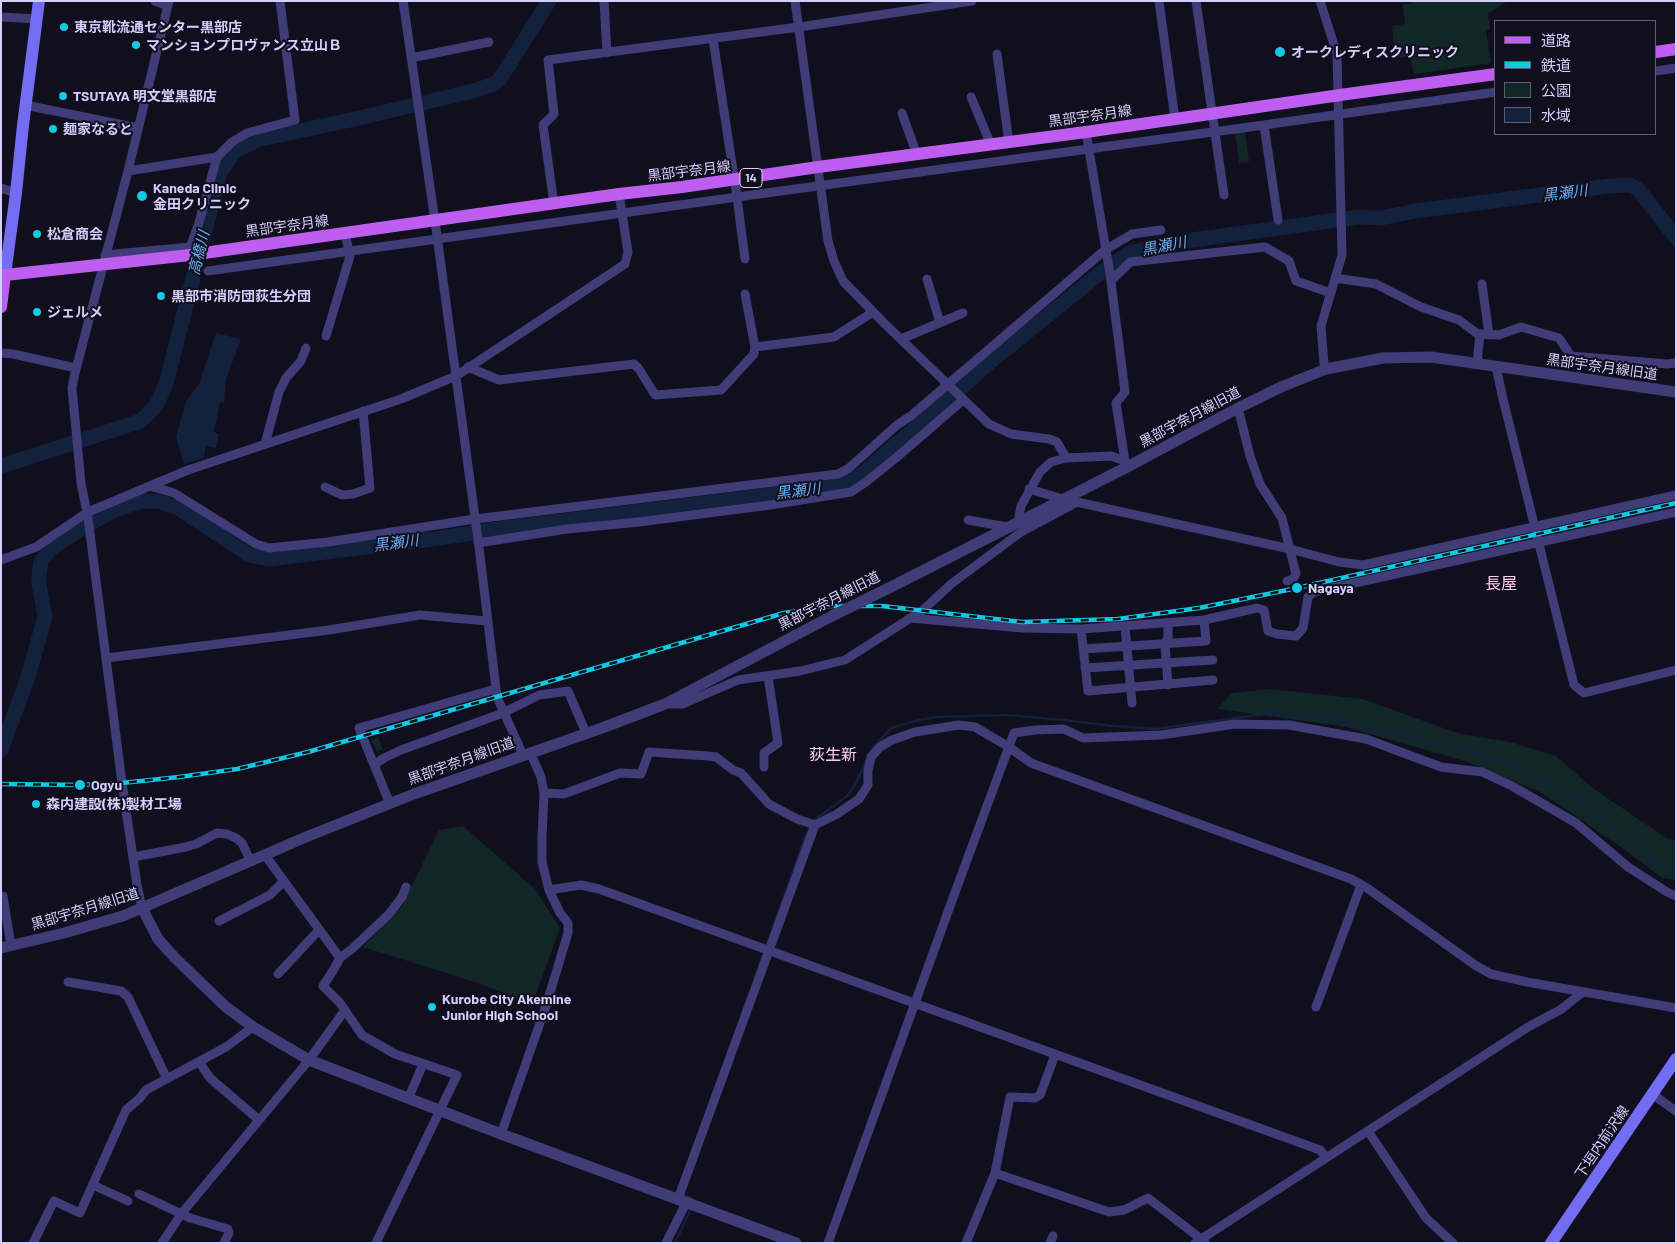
<!DOCTYPE html>
<meta charset="utf-8">
<style>
body{margin:0}
#map{position:relative;width:1677px;height:1244px;overflow:hidden;background:#110e1d;font-family:Barlow,"Noto Sans JP",sans-serif}
canvas{display:block}
.frame{position:absolute;inset:0;border:2px solid #d4cefb;pointer-events:none}
.legend{position:absolute;left:1494px;top:20px;width:162px;height:115px;box-sizing:border-box;background:#110e1d;border:1px solid #5f5b76;margin:0;padding:6px 9px;list-style:none;font-size:15px;color:#d4cefb}
.legend li{display:flex;align-items:center;gap:10px;height:25px}
.legend b{width:25px;border:1px solid #5f5b76}
</style>
<div id="map">
<canvas width="1677" height="1244"></canvas>
<div class="frame"></div>
<ul class="legend">
<li><b style="height:6px;background:#be5ef1"></b>道路</li>
<li><b style="height:6px;background:#13c8e2"></b>鉄道</li>
<li><b style="height:14px;background:#112626"></b>公園</li>
<li><b style="height:14px;background:#11213e"></b>水域</li>
</ul>
</div>
<script>
const g = document.querySelector('canvas').getContext('2d');
g.lineJoin = 'round';
function fill(path, color) {
  g.fillStyle = color;
  g.fill(path, 'evenodd');
}
function poly(rows) {
  const path = new Path2D();
  for (const r of rows) {
    path.moveTo(r[0], r[1]);
    for (let i = 2; i < r.length; i += 2) path.lineTo(r[i], r[i + 1]);
  }
  return path;
}
function stroke(path, color, width, dash) {
  g.strokeStyle = color;
  g.lineWidth = width;
  g.lineCap = dash ? 'butt' : 'round';
  g.setLineDash(dash || []);
  g.stroke(path);
}
function label(font, color, halo, rows, align = 'center') {
  g.font = font + ' Barlow,"Noto Sans JP",sans-serif';
  g.lineWidth = 4;
  g.setLineDash([]);
  g.textBaseline = 'middle';
  g.strokeStyle = halo;
  g.fillStyle = color;
  for (const [text, x, y, turn = 0] of rows) {
    g.save();
    g.translate(x, y);
    g.rotate((+turn || 0) * Math.PI / 180);
    g.textAlign = isNaN(turn) ? turn : align;
    if (halo) g.strokeText(text, 0, 0);
    g.fillText(text, 0, 0);
    g.restore();
  }
}
fill(poly([
 [1412,1,1508,1,1488,14,1490,30,1486,31,1491,63,1414,74,1410,57,1395,57,1392,26,1405,24,1403,5,1412,3],
 [1245,131,1249,162,1239,163,1235,132],
 [1270,689,1363,699,1457,733,1510,742,1556,756,1594,789,1668,839,1676,840,1676,880,1662,878,1622,848,1542,793,1465,761,1342,726,1217,709,1232,693],
 [378,737,383,749,377,752,371,740],
 [463,826,535,889,560,928,532,1005,481,984,363,947,402,906,439,830]
]), '#112626');
fill(poly([
 [216,333,241,339,226,379,224,403,220,402,214,432,219,434,216,448,206,446,204,458,184,464,176,437,186,401,199,384]
]), '#11213e');
stroke(poly([
 [870,753,872,749,891,728,918,720,937,717,1008,715,1064,720,1114,726,1155,729,1272,713,1334,718,1365,727,1457,748,1495,759,1520,770,1565,793,1607,821,1661,868,1676,878],
 [766,947,807,832,813,821,847,796,856,783,866,761],
 [755,977,764,952],
 [682,1193,692,1199],
 [675,1243,691,1209]
]), '#11213e', 2.5);
stroke(poly([
 [1,466,141,421,156,406,166,384,220,173,234,152,257,140,355,119,473,91,494,84,500,79,549,1],
 [1,750,27,680,45,617,39,584,39,574,41,562,50,549,82,528,113,511,138,502,158,501,178,508,249,555,269,559,440,538,505,528,827,488,860,476,989,363,1099,274,1130,253,1163,244,1359,217,1381,218,1415,211,1610,186,1630,185,1639,190,1676,238]
]), '#11213e', 15);
stroke(poly([
 [155,1,168,6],
 [403,1,435,221,479,547,497,697,523,755],
 [604,1,607,53],
 [795,1,828,241,834,261,843,281,884,323,989,424,1011,434,1049,439,1057,442,1066,458,1111,456,1125,461,1129,466],
 [1159,1,1175,119],
 [1196,1,1224,195],
 [1320,1,1337,54,1342,255,1321,326,1324,363,1326,369],
 [1,17,37,19],
 [713,39,737,197,1264,125,1278,220],
 [997,54,1009,143],
 [411,58,489,42],
 [1656,71,1676,68],
 [971,97,991,145],
 [25,105,138,128],
 [902,113,917,155],
 [1264,125,1496,92],
 [1086,132,1110,274,1125,392,1116,403,1125,461],
 [128,171,217,157,232,142,247,133,295,120,280,1],
 [1,188,16,193],
 [554,204,543,125,554,114,548,60,799,27,972,1],
 [105,255,190,247,198,226,217,157],
 [208,271,737,197,745,259],
 [1335,278,1376,284,1421,307,1459,320,1479,335],
 [927,279,940,323],
 [1111,281,1130,262,1265,247,1289,261,1296,281,1331,293],
 [1482,284,1489,335],
 [326,336,350,256,345,233],
 [901,339,963,313],
 [755,347,834,337,873,312],
 [1,353,13,354,76,368],
 [1477,363,1480,334,1499,335,1521,327,1559,338,1571,356,1667,364,1676,363],
 [1496,366,1502,395,1574,685,1584,693,1676,670],
 [468,367,499,380,634,364,639,369,655,395,721,390,754,354,755,347,745,294],
 [1238,408,1250,456,1260,484,1282,518,1296,574,1293,579,1287,581],
 [265,444,279,392,286,378,301,361,306,348],
 [150,486,174,493,256,544,269,548,328,542,475,519,838,474,849,468,897,425,912,415,1105,250,1132,234,1161,230],
 [325,487,342,495,353,494,370,488,363,411],
 [1029,489,1063,499,1290,549,1339,562,1363,565,1676,495],
 [968,520,1007,527],
 [1018,522,1021,506,1040,472,1051,462,1066,458],
 [478,543,567,529,639,522,770,505,851,492,866,482,897,457,963,400],
 [1,560,36,547,88,512,188,470,401,399,456,376,625,264,628,252,619,194],
 [910,618,1022,628,1081,629,1204,620,1257,608,1264,610,1268,631,1277,634,1296,636,1303,628,1308,597,1314,592,1676,512],
 [1168,623,1168,637,1165,644,1168,685],
 [1125,627,1132,703],
 [1081,629,1088,691,1213,680],
 [1083,649,1206,641,1204,620],
 [106,658,329,630,420,615,487,621],
 [1085,668,1213,660],
 [666,704,683,704,738,680,800,671,845,660,923,610,951,584,1021,532,1077,502],
 [530,752,541,777,544,793,542,837,542,862,549,890,581,885,599,889,1320,1150,1326,1157],
 [374,765,384,758,401,750,503,713,539,695,568,691,586,733],
 [764,767,764,753,778,743,768,676],
 [544,793,564,794,620,773,641,774,649,752,708,756,716,757,733,770,741,773,769,804,797,819,815,825],
 [390,804,359,728,495,689],
 [265,855,340,958,334,969,323,986,340,1003,362,1035,395,1054,457,1075,376,1243],
 [133,857,186,847,196,844,217,833,227,834,236,838,242,843,251,862],
 [3,896,11,946],
 [142,908,137,885,122,783,88,518,81,483,72,388,75,373,128,171,169,1],
 [219,921,270,895,283,882],
 [340,958,352,949,389,914,402,897,406,887],
 [278,974,319,930],
 [68,982,121,991,128,997,167,1079],
 [1316,1007,1361,885],
 [199,1062,210,1078,259,1120],
 [1652,1094,1676,1111],
 [409,1097,423,1064],
 [1368,1131,1426,1218,1453,1243],
 [501,1134,546,1006,568,933,568,923,560,913,549,890],
 [995,1173,1109,1212,1124,1210,1148,1198,1205,1242],
 [93,1185,128,1201],
 [139,1194,190,1218,228,1229,229,1233,224,1243],
 [678,1199,815,825,837,814,859,799,868,785,868,771,871,757,880,747,892,740,915,732,959,725,975,727,1009,747,1031,763,1351,879,1367,888,1475,965,1491,974,1527,982,1676,1008],
 [33,1243,54,1201,80,1213,126,1110,140,1098,146,1090,226,1047,253,1027],
 [162,1243,182,1213,309,1060,345,1010],
 [666,1243,686,1203],
 [828,1243,957,887,1014,733,1035,730,1064,729,1083,738,1161,735,1235,724,1289,725,1366,739,1441,767,1482,772,1512,786,1576,823,1628,867,1667,892,1676,896],
 [966,1243,995,1173,1010,1097,1035,1098,1040,1095,1055,1055],
 [1050,1243,1053,1236],
 [1195,1243,1528,1027,1560,1010,1583,992]
]), '#403c78', 9);
stroke(poly([
 [889,588,1129,466,1238,408,1281,387,1326,369,1383,358,1431,357,1676,392],
 [142,908,158,939,175,958,226,1007,253,1027,309,1060,501,1134,796,1243],
 [1,948,64,933,123,916,306,837,414,794,602,728,665,704,832,616]
]), '#403c78', 11);
stroke(poly([
 [5,275,16,193,23,125,39,1],
 [1551,1243,1676,1059]
]), '#736df3', 12);
stroke(poly([
 [1656,52,1676,49],
 [1,307,5,275,190,255,619,194,682,187,818,167,1086,132,1347,94,1496,74]
]), '#be5ef1', 12);
const rail = poly([
 [1,784,80,785,122,783,179,777,237,769,308,752,784,613,831,606,882,606,1022,622,1118,619,1199,608,1297,588,1676,503]
]);
stroke(rail, '#13c8e2', 4.5);
stroke(rail, '#110e1d', 2.5, [8]);
stroke(poly([
 [832,616,889,588]
]), '#403c78', 11);
for (const [x, y, r, color] of [
 [64,27,5,"#13c8e2"],
 [136,45,5,"#13c8e2"],
 [1280,52,6,"#13c8e2"],
 [63,96,5,"#13c8e2"],
 [53,129,5,"#13c8e2"],
 [142,196,6,"#13c8e2"],
 [37,234,5,"#13c8e2"],
 [161,296,5,"#13c8e2"],
 [37,312,5,"#13c8e2"],
 [1297,588,6,"#13c8e2"],
 [80,785,6,"#13c8e2"],
 [36,804,5,"#13c8e2"],
 [432,1007,5,"#13c8e2"]
]) {
  const dot = new Path2D();
  dot.arc(x, y, r, 0, 2 * Math.PI);
  g.fillStyle = color;
  g.fill(dot);
  stroke(dot, '#110e1d', 2);
}
for (const [x, y, w] of [
 [751,178,22]
]) {
  const box = new Path2D();
  box.roundRect(x - w / 2, y - 9.5, w, 19, 4);
  g.fillStyle = '#110e1d';
  g.fill(box);
  stroke(box, '#d4cefb', 1);
}
label('bold 12px', '#d4cefb', null, [
 ["14",751,178]
]);
label('bold 14px', '#d4cefb', '#110e1d', [
 ["東京靴流通センター黒部店",74,27],
 ["マンションプロヴァンス立山Ｂ",146,45],
 ["オークレディスクリニック",1291,52],
 ["TSUTAYA 明文堂黒部店",73,96],
 ["麺家なると",63,129],
 ["Kaneda Clinic",153,188],
 ["金田クリニック",153,204],
 ["松倉商会",47,234],
 ["黒部市消防団荻生分団",171,296],
 ["ジェルメ",47,312],
 ["Nagaya",1308,588],
 ["Ogyu",91,785],
 ["森内建設(株)製材工場",46,804],
 ["Kurobe City Akemine",442,999],
 ["Junior High School",442,1015]
], 'left');
label('14px', '#d4cefb', '#110e1d', [
 ["黒部宇奈月線",1090,116,-8],
 ["黒部宇奈月線",689,171,-7],
 ["黒部宇奈月線",287,226,-8],
 ["黒部宇奈月線旧道",1602,367,8],
 ["黒部宇奈月線旧道",1190,417,-28],
 ["黒部宇奈月線旧道",829,601,-27],
 ["黒部宇奈月線旧道",461,761,-20],
 ["黒部宇奈月線旧道",85,909,-17],
 ["下垣内前沢線",1602,1142,-56]
]);
label('italic 15px', '#65adf2', '#110e1d', [
 ["黒瀬川",1565,193,-7],
 ["黒瀬川",1164,246,-11],
 ["高橋川",199,253,-76],
 ["黒瀬川",798,491,-7],
 ["黒瀬川",396,543,-7]
]);
label('16px', '#fbd0ea', '#110e1d', [
 ["長屋",1501,584],
 ["荻生新",833,755]
]);
</script>
